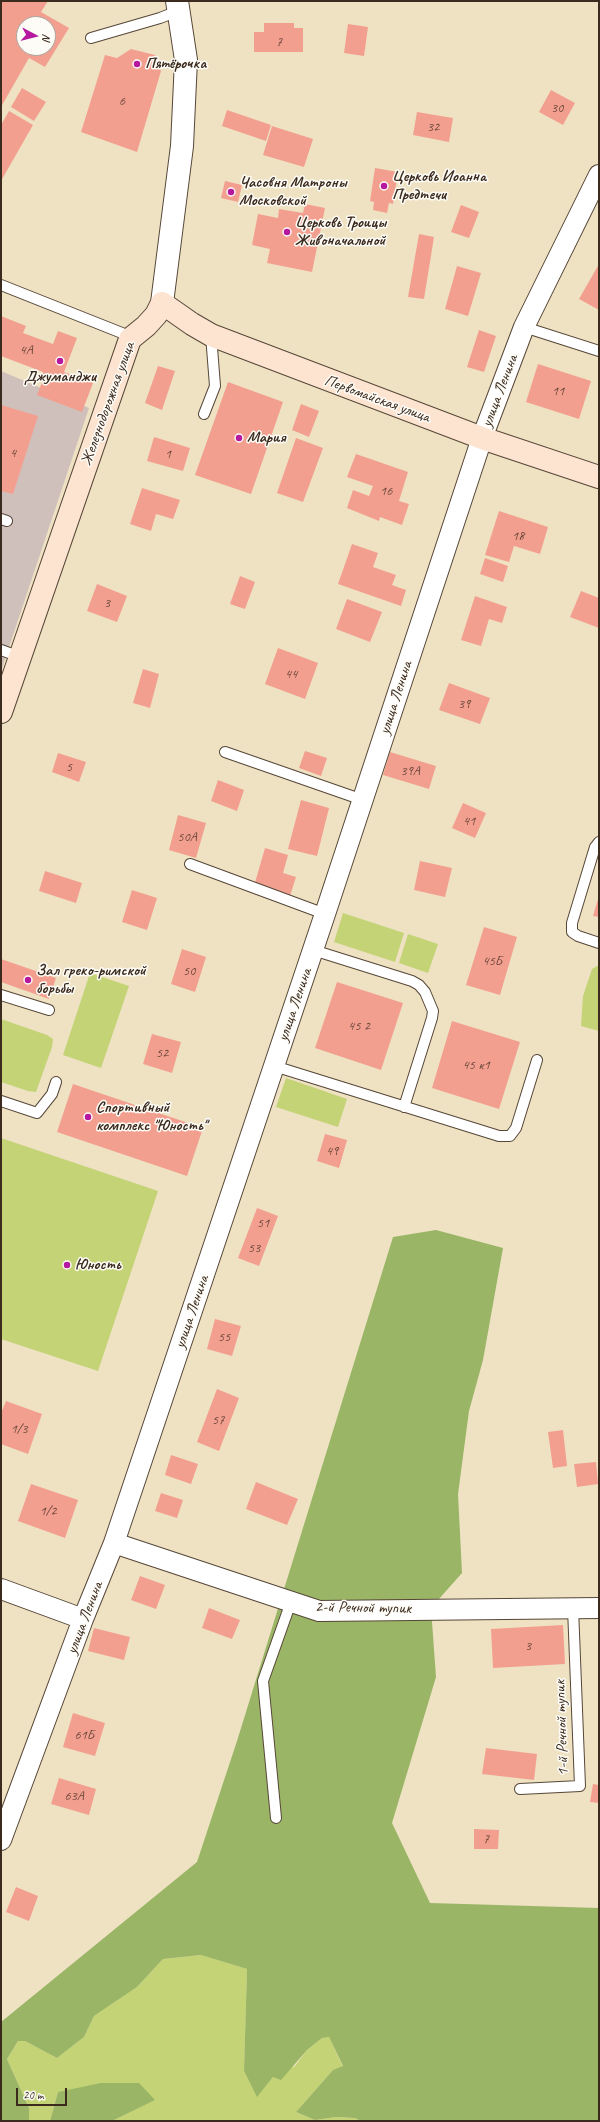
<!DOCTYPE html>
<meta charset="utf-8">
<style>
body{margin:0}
#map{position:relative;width:600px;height:2122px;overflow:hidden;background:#eee2c3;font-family:Caveat,sans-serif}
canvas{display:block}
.frame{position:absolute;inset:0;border:2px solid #3b2a1e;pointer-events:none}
.north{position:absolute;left:16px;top:16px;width:40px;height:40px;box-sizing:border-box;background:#fdfcf7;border:1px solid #afa8a0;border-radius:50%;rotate:97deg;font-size:11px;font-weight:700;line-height:16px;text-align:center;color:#3b2a1e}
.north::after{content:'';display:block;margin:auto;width:14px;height:18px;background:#b5179e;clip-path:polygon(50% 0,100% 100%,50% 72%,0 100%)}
.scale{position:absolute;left:16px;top:2088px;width:51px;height:18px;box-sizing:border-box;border:2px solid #3b2a1e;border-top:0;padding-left:5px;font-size:12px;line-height:14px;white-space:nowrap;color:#3b2a1e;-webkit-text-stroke:3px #fdfcf7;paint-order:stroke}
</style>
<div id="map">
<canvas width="600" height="2122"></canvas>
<div class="frame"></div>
<div class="north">N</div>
<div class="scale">20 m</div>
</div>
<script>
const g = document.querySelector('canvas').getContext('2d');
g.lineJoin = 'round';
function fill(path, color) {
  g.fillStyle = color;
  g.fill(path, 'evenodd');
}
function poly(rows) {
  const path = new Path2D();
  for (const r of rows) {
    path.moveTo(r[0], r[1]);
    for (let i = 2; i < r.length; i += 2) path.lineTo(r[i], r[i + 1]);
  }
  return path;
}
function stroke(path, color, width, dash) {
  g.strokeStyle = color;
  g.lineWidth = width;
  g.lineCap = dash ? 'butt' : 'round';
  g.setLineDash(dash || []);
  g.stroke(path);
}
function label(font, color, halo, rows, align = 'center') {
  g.font = font + ' Caveat,sans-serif';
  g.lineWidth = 3;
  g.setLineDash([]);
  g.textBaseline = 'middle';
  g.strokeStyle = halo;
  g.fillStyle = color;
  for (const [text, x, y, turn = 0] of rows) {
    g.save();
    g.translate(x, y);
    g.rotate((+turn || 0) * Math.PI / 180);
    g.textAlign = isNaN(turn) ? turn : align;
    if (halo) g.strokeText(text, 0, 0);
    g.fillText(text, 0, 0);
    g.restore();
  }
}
fill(poly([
 [1,371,89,408,1,671]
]), '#d0c0bc');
fill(poly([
 [343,913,404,933,395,962,334,942],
 [408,934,438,944,428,973,399,963],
 [599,965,599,1031,581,1026,583,996,592,969],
 [90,973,129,986,101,1068,63,1055],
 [1,1019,47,1035,53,1039,52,1047,36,1092,28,1091,1,1082],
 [286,1078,347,1099,338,1127,276,1107],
 [1,1138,158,1191,98,1371,1,1339],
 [201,1955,247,1969,244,2071,257,2096,273,2077,295,2066,307,2050,322,2038,329,2037,343,2067,333,2070,296,2112,315,2120,336,2117,355,2118,361,2121,112,2121,154,2100,58,2092,50,2121,29,2121,29,2108,7,2059,18,2041,25,2041,57,2058,84,2037,94,2016,137,1987,163,1959]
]), '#c3d375');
fill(poly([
 [436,1230,503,1248,483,1360,469,1411,458,1494,462,1573,431,1608,436,1677,392,1823,430,1903,599,1908,599,2121,361,2121,355,2118,336,2117,315,2120,296,2112,333,2070,343,2066,329,2037,322,2038,307,2050,281,2080,273,2077,257,2097,244,2071,247,1969,201,1955,163,1959,137,1987,94,2016,84,2037,57,2058,25,2041,18,2041,7,2059,29,2108,29,2121,1,2121,1,2022,197,1862,237,1741,393,1237],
 [101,2083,139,2083,155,2100,112,2121,50,2121,58,2092]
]), '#9ab566');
fill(poly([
 [1,1,48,1,41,12,69,28,45,67,29,58,1,107],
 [24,24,48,24,48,48,24,48],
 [264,23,294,23,294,28,303,28,303,52,254,52,254,32,264,32],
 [348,24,368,27,364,56,344,53],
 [131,49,155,55,161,71,137,152,81,132,105,55,117,58],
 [22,88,46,102,34,121,11,107],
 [551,90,575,103,563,125,539,112],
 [227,110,271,125,266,141,222,126],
 [9,111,33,125,1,181,1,125],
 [417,112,453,118,449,142,413,135],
 [272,126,313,139,304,167,263,155],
 [375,168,398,172,393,204,389,203,387,213,373,210,374,202,370,201],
 [225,181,242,185,238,202,221,198],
 [305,204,325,208,312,272,267,263,270,249,252,245,258,214,278,218,279,209,303,213],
 [461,205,479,212,469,238,451,232],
 [419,234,434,237,424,299,408,297],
 [599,264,599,310,579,299],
 [457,266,481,273,468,316,445,309],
 [1,316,26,326,23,333,53,344,58,331,77,338,64,372,93,383,82,412,37,395,44,377,41,376,43,372,1,356],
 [479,330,496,336,484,372,467,367],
 [538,364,591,381,579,419,526,402],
 [158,366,175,371,162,410,145,403],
 [228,382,283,402,251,494,195,475],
 [301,404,319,411,309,437,292,430],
 [1,405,38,416,13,494,1,491],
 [154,437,190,448,183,471,147,461],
 [296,438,323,448,303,502,277,493],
 [356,454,408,472,399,501,409,504,402,525,380,517,379,521,347,508,353,490,369,496,373,486,347,477],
 [142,488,180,500,173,519,156,514,151,531,130,524],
 [499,511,548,527,540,554,514,546,509,562,485,555],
 [352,544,378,553,373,567,396,575,392,585,406,590,401,606,338,584],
 [485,558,508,566,503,582,480,574],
 [240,576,255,582,245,609,230,604],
 [97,584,127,596,117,622,87,611],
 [581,591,599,598,599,628,570,617],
 [475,596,507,607,502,623,489,619,481,646,461,640],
 [347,599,382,612,370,642,336,629],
 [278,648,318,663,305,699,265,684],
 [143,669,159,674,150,708,133,703],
 [449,683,490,698,480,724,439,710],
 [305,751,327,758,321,776,299,768],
 [390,752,436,766,429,789,383,775],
 [58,753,86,762,79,782,52,772],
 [218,780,244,790,237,811,211,801],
 [301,800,329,808,317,856,288,849],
 [463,803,486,813,475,838,452,828],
 [178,815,206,823,196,858,169,850],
 [265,848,288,855,283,873,296,877,290,896,254,886],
 [420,861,452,868,445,897,414,890],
 [45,871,82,883,76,903,39,891],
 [132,890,157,898,147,930,122,922],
 [599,896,599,917,593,916],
 [484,927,517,937,500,995,466,985],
 [182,949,206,957,195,992,171,984],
 [1,959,56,978,49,999,1,982],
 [337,982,403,1003,381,1070,315,1048],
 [452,1021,520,1042,499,1109,432,1088],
 [152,1034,181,1042,172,1073,143,1064],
 [73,1084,203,1128,187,1176,57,1132],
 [325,1134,347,1140,339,1168,317,1161],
 [257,1208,278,1216,259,1266,238,1258],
 [215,1319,241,1326,232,1356,207,1349],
 [217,1389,239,1398,219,1451,197,1442],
 [6,1401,42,1414,28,1454,1,1444,1,1413],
 [563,1430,567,1466,553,1468,548,1432],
 [171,1455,198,1464,191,1484,165,1475],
 [596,1462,598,1484,577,1487,574,1464],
 [256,1482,298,1499,287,1525,246,1509],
 [31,1484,78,1500,65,1538,18,1521],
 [161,1493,183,1500,177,1518,155,1511],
 [140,1576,165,1585,156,1609,131,1600],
 [209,1608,240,1620,232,1639,202,1628],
 [563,1625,565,1664,493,1668,491,1629],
 [94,1628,130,1637,124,1660,88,1651],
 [73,1713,105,1723,95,1756,63,1747],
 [486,1748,537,1754,534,1780,482,1774],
 [59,1778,96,1789,89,1815,51,1804],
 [593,1784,599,1785,599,1803,590,1802],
 [474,1829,499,1830,498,1849,474,1849],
 [16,1887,38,1896,29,1921,6,1912]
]), '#f39f8f');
const service = poly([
 [91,38,160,18,178,11],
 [1,285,122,333,130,339],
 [524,327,599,351],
 [204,414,215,386,211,335],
 [1,519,7,521],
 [1,650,20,657],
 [225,752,363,800],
 [599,842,595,847,572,923,572,932,578,936,599,943],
 [190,864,325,914],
 [313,950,412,981,419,985,425,992,433,1011,432,1018,404,1107],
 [1,995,49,1010],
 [274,1066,499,1136,510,1136,516,1128,537,1060],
 [1,1101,37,1113,52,1094,56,1082],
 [520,1789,580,1786,573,1608],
 [276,1818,263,1681,291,1602]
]);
const minor = poly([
 [114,1543,319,1611,599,1608],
 [1,1589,83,1619],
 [1,1840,83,1619,114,1543,325,914,482,438,524,327,599,175]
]);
const tertiary = poly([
 [162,303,182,146,186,60,177,1]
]);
const secondary = poly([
 [1,712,130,339,146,326,156,315,162,303,192,324,211,335,482,438,599,477]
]);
stroke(service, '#564637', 12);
stroke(minor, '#564637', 22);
stroke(tertiary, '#564637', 24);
stroke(secondary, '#564637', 24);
stroke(service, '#fff', 10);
stroke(minor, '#fff', 20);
stroke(tertiary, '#fff', 22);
stroke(secondary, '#fde4d1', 22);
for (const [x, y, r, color] of [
 [137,64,4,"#b5179e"],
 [384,186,4,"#b5179e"],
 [231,192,4,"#b5179e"],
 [287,232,4,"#b5179e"],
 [60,361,4,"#b5179e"],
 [239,438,4,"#b5179e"],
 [28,980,4,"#b5179e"],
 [88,1117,4,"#b5179e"],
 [67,1265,4,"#b5179e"]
]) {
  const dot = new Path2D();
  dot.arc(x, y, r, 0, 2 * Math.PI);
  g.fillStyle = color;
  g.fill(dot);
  stroke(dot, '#fdfcf7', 1.5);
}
label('14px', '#69473a', null, [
 ["7",279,42],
 ["6",122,101],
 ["30",557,108],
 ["32",433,127],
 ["4А",26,350],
 ["11",558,391],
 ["4",13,453],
 ["1",168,454],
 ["16",386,491],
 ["18",518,536],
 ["3",107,603],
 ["44",291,674],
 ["39",464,704],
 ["5",69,767],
 ["39А",410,771],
 ["41",469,821],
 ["50А",187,837],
 ["45Б",492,961],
 ["50",189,971],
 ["45 2",359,1026],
 ["52",162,1053],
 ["45 к1",476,1065],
 ["49",332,1151],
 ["51",263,1223],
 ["53",254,1248],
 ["55",224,1337],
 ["57",218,1420],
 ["1/3",19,1429],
 ["1/2",48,1511],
 ["3",528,1646],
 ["61Б",84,1735],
 ["63А",74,1796],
 ["7",486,1839]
]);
label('bold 16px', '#3b2a1e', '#fdfcf7', [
 ["Пятёрочка",145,64],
 ["Церковь Иоанна",392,177],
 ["Предтечи",392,195],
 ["Часовня Матроны",239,183],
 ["Московской",239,201],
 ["Церковь Троицы",295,223],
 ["Живоначальной",295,241],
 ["Джуманджи",60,377,"center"],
 ["Мария",247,438],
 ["Зал греко-римской",36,971],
 ["борьбы",36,989],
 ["Спортивный",96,1108],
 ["комплекс \"Юность\"",96,1126],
 ["Юность",75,1265]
], 'left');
label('16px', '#3b2a1e', '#fdfcf7', [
 ["улица Ленина",500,391,-69],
 ["Первомайская улица",377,399,20],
 ["Железнодорожная улица",108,404,-70],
 ["улица Ленина",396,698,-72],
 ["улица Ленина",295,1005,-71],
 ["улица Ленина",192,1312,-71],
 ["2-й Речной тупик",363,1608,1],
 ["улица Ленина",85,1618,-69],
 ["1-й Речной тупик",562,1728,-92]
]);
</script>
